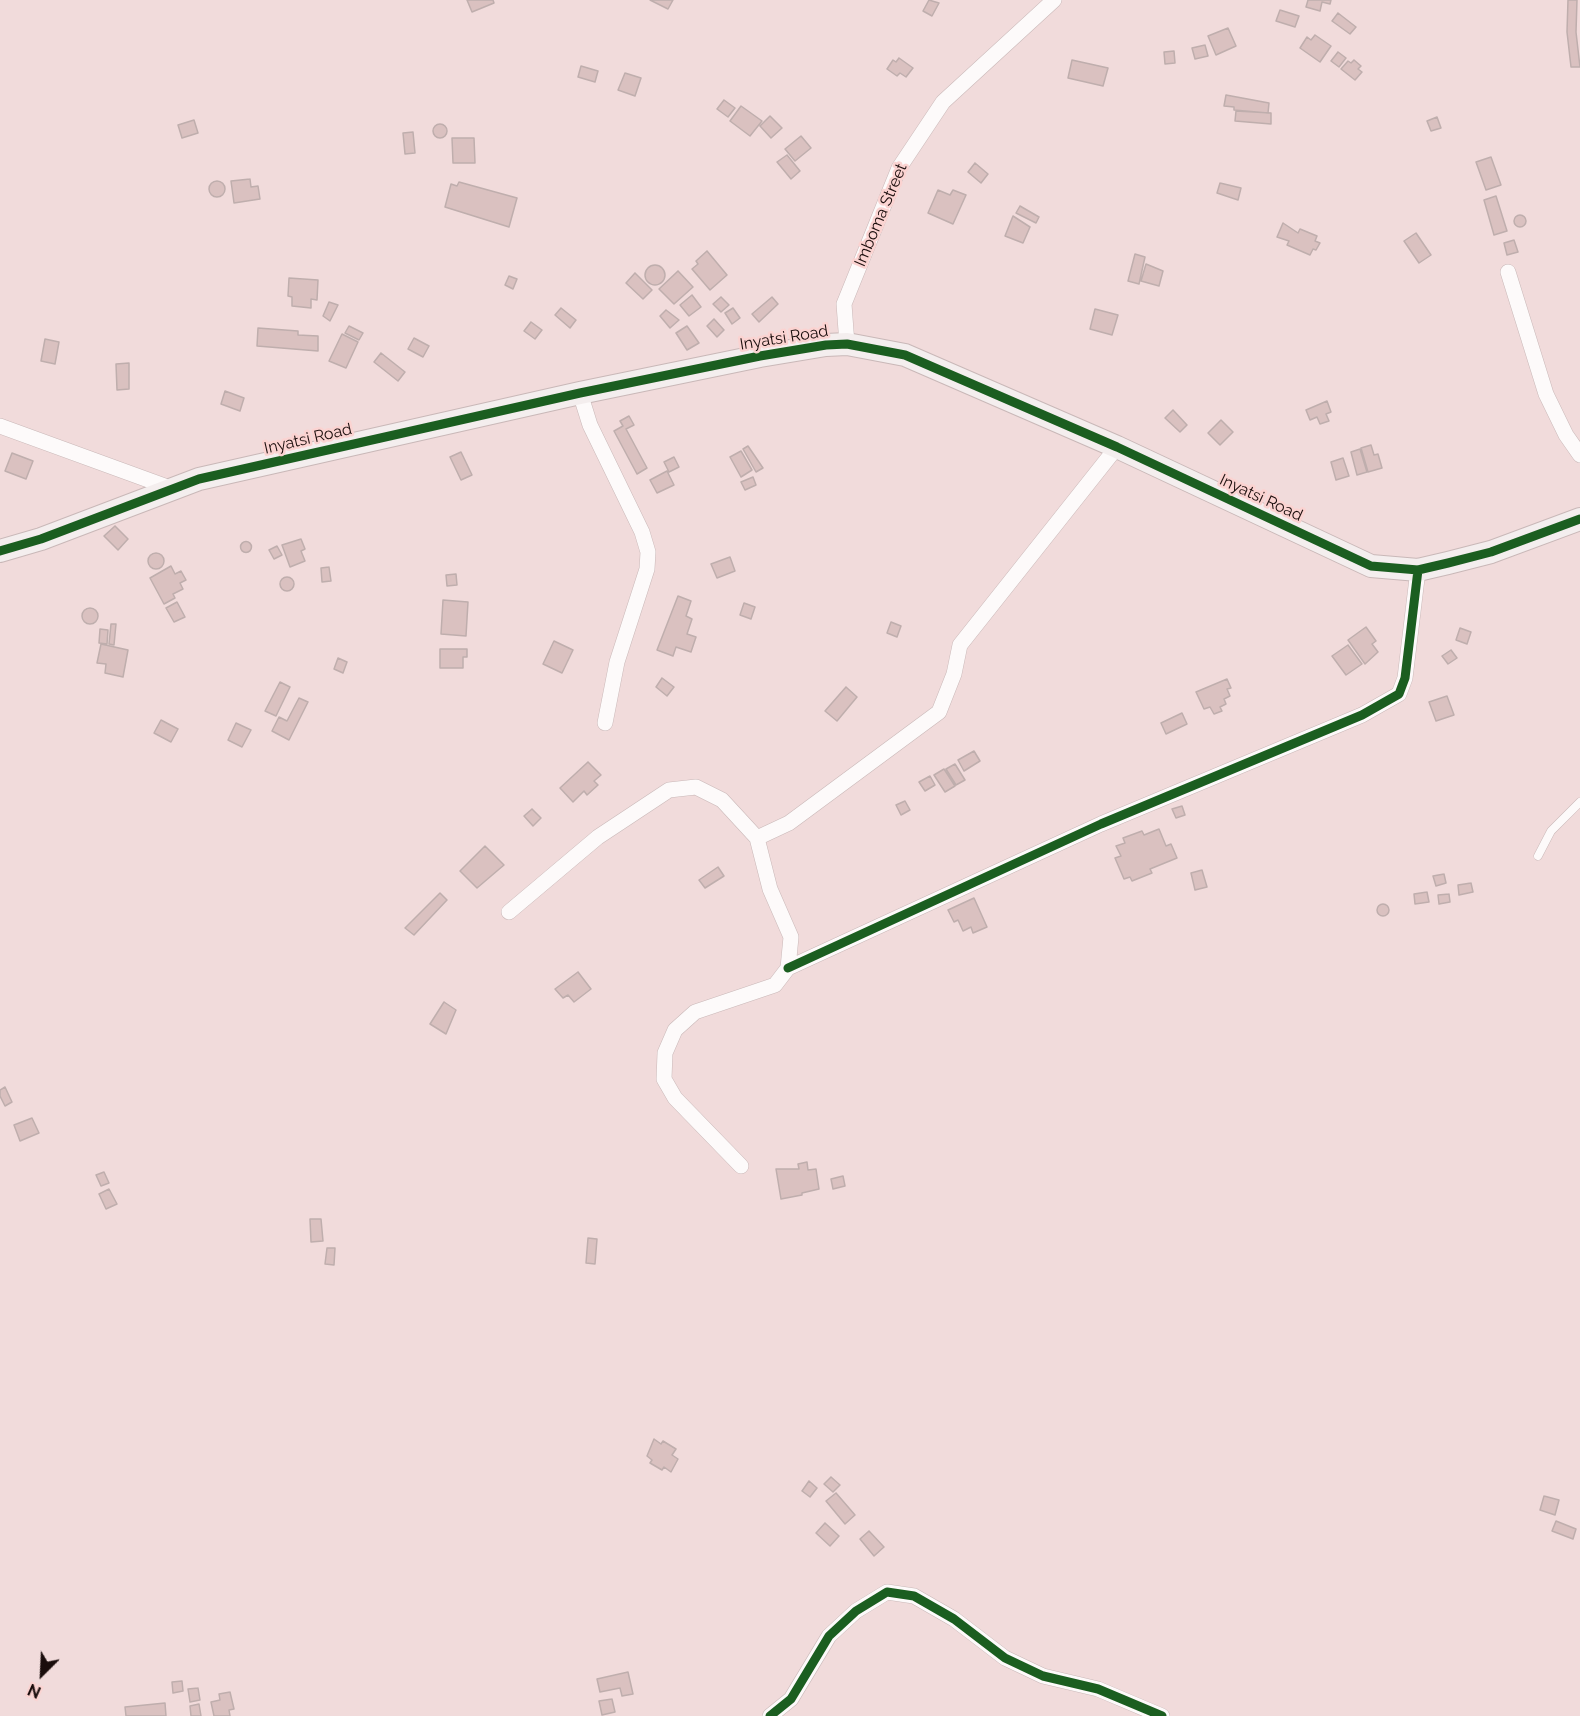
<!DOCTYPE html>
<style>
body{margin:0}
#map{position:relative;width:1580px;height:1716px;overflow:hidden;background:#f1dbdb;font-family:Raleway,sans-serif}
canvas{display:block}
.north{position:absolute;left:12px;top:1644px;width:60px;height:60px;-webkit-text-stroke:4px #fbd3d1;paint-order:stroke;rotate:204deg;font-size:16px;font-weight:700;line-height:24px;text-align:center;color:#1a0d0c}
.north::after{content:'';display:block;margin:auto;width:21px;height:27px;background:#1a0d0c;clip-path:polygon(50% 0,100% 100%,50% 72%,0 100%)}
</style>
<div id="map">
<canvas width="1580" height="1716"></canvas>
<div class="north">N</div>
</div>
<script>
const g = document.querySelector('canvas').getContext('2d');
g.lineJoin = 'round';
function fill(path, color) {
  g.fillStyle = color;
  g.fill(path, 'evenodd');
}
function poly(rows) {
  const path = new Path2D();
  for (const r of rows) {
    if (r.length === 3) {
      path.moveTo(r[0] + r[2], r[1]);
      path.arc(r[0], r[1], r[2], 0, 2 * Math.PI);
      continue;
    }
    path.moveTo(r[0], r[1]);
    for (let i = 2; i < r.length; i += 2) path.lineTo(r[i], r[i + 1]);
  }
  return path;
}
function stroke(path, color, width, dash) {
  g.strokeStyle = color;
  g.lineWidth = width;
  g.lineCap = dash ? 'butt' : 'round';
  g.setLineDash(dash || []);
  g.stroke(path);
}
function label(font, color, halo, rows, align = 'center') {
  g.font = font + ' Raleway,sans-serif';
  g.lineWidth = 5;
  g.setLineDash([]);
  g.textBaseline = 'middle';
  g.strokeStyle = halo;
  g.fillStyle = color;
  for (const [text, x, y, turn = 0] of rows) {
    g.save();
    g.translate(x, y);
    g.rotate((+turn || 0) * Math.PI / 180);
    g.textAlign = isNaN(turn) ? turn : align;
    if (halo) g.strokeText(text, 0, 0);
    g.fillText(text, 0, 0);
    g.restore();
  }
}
const building = poly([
 [467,0,493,0,494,3,472,12,467,0],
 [650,0,673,0,668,9,650,0],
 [929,0,939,3,932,16,923,11,929,0],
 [1308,0,1331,0,1330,4,1322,2,1320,11,1306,7,1308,0],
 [1568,0,1577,0,1576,32,1580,67,1571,67,1567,32,1568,0],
 [1280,10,1299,16,1295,27,1276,21,1280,10],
 [1338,13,1356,27,1350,34,1332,21,1338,13],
 [1228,28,1236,46,1216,55,1208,36,1228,28],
 [1315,35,1331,46,1320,62,1300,48,1307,37,1311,40,1315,35],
 [1205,45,1208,56,1195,59,1192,48,1205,45],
 [1174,51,1175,63,1165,64,1164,52,1174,51],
 [1338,52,1346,58,1339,67,1331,61,1338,52],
 [899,58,913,68,906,77,900,73,897,76,887,69,893,60,896,62,899,58],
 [1072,60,1108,68,1103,86,1068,78,1072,60],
 [1354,60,1361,66,1358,69,1362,72,1355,80,1341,69,1348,61,1351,63,1354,60],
 [581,66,598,71,595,82,578,77,581,66],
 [625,73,641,78,635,96,618,90,625,73],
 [1226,95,1269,103,1268,113,1234,110,1234,107,1224,106,1226,95],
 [724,100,735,108,728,117,717,109,724,100],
 [741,106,762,121,750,136,730,121,741,106],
 [1236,111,1271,113,1271,124,1235,121,1236,111],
 [770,116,782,128,771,138,760,126,770,116],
 [1437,117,1441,128,1431,131,1427,121,1437,117],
 [194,120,198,133,182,138,178,125,194,120],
 [440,131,7],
 [413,132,415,153,405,154,403,133,413,132],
 [801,136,811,148,795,161,785,149,801,136],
 [452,138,474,138,475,163,453,163,452,138],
 [787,155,800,171,791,179,777,162,787,155],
 [1491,157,1501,185,1486,190,1476,162,1491,157],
 [975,163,988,174,981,183,968,172,975,163],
 [250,179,251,187,258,186,260,199,234,203,231,181,250,179],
 [217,189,8],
 [459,182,517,198,509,227,445,207,451,184,457,186,459,182],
 [1220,183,1241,188,1238,200,1217,193,1220,183],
 [938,190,950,195,953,190,966,195,953,224,928,213,938,190],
 [1496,196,1507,231,1494,235,1484,200,1496,196],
 [1020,206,1039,217,1036,223,1016,213,1020,206],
 [1520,221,6],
 [1013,216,1030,227,1023,243,1005,236,1013,216],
 [1283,223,1298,233,1300,229,1317,236,1315,241,1320,243,1316,250,1313,249,1310,255,1287,245,1289,241,1277,237,1283,223],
 [1416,233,1431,255,1419,263,1404,241,1416,233],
 [1514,240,1518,252,1507,255,1504,243,1514,240],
 [707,251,727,275,710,290,692,269,698,264,696,261,707,251],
 [1135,254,1145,257,1139,284,1128,281,1135,254],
 [1146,264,1163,271,1159,286,1141,281,1146,264],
 [655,275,10],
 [678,271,693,287,674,304,659,289,678,271],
 [635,273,652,290,643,299,626,283,635,273],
 [509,276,517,279,513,289,505,285,509,276],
 [289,278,318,280,317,300,311,299,311,308,292,306,292,297,288,296,289,278],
 [692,295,701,307,689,316,680,305,692,295],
 [721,297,729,305,721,312,713,304,721,297],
 [772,297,778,304,759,322,752,314,772,297],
 [329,302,338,305,330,321,323,316,329,302],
 [561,308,576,320,570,328,555,315,561,308],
 [733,308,740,318,732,324,725,313,733,308],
 [1095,309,1118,315,1112,335,1090,329,1095,309],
 [666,310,679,320,670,328,660,316,666,310],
 [714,319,724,330,717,337,707,326,714,319],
 [531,322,542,330,535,339,524,331,531,322],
 [349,326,363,333,359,340,345,333,349,326],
 [687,326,699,343,687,350,676,333,687,326],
 [258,328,298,331,298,335,318,336,318,351,257,346,258,328],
 [342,334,358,342,346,368,329,361,342,334],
 [414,338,429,346,423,357,408,349,414,338],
 [45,339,59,342,55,364,41,361,45,339],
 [381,353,405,372,398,381,374,362,381,353],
 [129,363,129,389,117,390,116,364,129,363],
 [225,391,244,398,240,411,221,404,225,391],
 [1327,401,1331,412,1326,414,1329,421,1320,424,1317,417,1310,420,1306,410,1327,401],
 [1173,410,1187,425,1180,432,1165,418,1173,410],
 [629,416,634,425,626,429,647,468,637,474,614,431,623,426,620,421,629,416],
 [1221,420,1233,432,1220,445,1208,433,1221,420],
 [1371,445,1374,455,1378,454,1382,468,1368,472,1361,448,1371,445],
 [748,446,763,468,756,472,743,449,748,446],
 [1360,449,1367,472,1357,475,1351,452,1360,449],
 [741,451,752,470,741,477,730,457,741,451],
 [461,452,472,475,461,480,450,457,461,452],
 [12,453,33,461,26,479,5,471,12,453],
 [674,457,679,467,669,472,664,462,674,457],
 [1343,458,1349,476,1336,480,1331,462,1343,458],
 [667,471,674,485,657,493,650,480,667,471],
 [753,477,756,485,745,490,741,482,753,477],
 [115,526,128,539,118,550,104,536,115,526],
 [301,539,305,549,301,551,305,561,290,567,282,545,301,539],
 [246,547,5.5],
 [277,546,282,555,274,559,269,550,277,546],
 [156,561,8],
 [730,557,735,571,717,578,711,564,730,557],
 [171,566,175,574,181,571,186,580,180,583,183,589,173,594,175,598,164,604,150,578,171,566],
 [329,567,331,581,322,582,321,568,329,567],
 [456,574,457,585,447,586,446,575,456,574],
 [287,584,7],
 [678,596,691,601,686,616,692,619,687,634,696,637,691,652,676,647,673,656,657,650,678,596],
 [443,600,468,602,466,636,441,634,443,600],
 [177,602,185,617,174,622,166,608,177,602],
 [744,603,755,607,751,619,740,615,744,603],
 [90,616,8],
 [891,622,901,626,897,637,887,633,891,622],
 [111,624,116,624,114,645,109,644,111,624],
 [1366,627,1376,641,1372,644,1378,652,1365,664,1348,640,1366,627],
 [1460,628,1471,632,1467,644,1456,640,1460,628],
 [100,629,108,630,107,644,99,643,100,629],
 [554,641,573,650,562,673,543,664,554,641],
 [101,644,128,650,123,677,105,673,106,664,97,663,101,644],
 [1348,645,1362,664,1346,675,1332,656,1348,645],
 [440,649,467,649,467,657,463,657,463,668,440,668,440,649],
 [1451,650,1457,658,1448,664,1442,656,1451,650],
 [338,658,347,662,343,673,334,669,338,658],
 [662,678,674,687,667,696,656,687,662,678],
 [1227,679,1231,688,1227,689,1230,696,1224,699,1226,704,1220,707,1222,711,1214,714,1210,707,1204,709,1196,692,1227,679],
 [280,682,290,687,276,716,265,711,280,682],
 [846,687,857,697,837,721,825,711,846,687],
 [1447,696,1454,715,1436,721,1429,702,1447,696],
 [299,698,308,702,289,740,272,731,279,717,287,721,299,698],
 [1182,713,1187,724,1166,734,1161,723,1182,713],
 [161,720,178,729,171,742,154,733,161,720],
 [236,723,251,730,242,747,228,740,236,723],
 [974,751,980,761,964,771,958,760,974,751],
 [588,762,601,775,594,781,598,785,587,795,584,791,573,802,560,788,588,762],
 [955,764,965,780,956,785,946,769,955,764],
 [944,769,955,786,945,792,934,775,944,769],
 [930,776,935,785,925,791,919,782,930,776],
 [905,801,910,810,901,815,896,805,905,801],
 [1182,806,1185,815,1176,818,1172,809,1182,806],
 [532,809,541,818,533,826,524,816,532,809],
 [1159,829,1166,846,1171,844,1177,858,1150,869,1152,873,1132,881,1130,877,1124,879,1115,858,1121,856,1116,846,1125,843,1123,838,1142,831,1144,835,1159,829],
 [485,846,504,865,477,888,460,871,485,846],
 [718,867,724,876,705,888,699,880,718,867],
 [1202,870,1207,887,1195,890,1191,873,1202,870],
 [1444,874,1446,883,1436,886,1433,876,1444,874],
 [1471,883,1473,892,1459,895,1458,885,1471,883],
 [1427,892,1429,902,1415,904,1414,894,1427,892],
 [440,893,447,900,414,935,405,928,440,893],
 [1449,894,1450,902,1439,904,1438,895,1449,894],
 [974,898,987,927,973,933,971,927,963,931,958,920,954,922,948,910,974,898],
 [1383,910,6],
 [578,972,591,989,574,1002,568,995,563,998,555,989,578,972],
 [444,1002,456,1010,446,1034,430,1024,444,1002],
 [5,1087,12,1102,5,1106,0,1096,0,1090,5,1087],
 [32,1118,39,1133,20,1141,14,1125,32,1118],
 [807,1162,808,1170,816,1169,819,1189,802,1193,802,1195,781,1199,776,1169,799,1169,798,1164,807,1162],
 [104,1172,109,1183,101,1186,96,1175,104,1172],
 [843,1176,845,1186,833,1189,831,1179,843,1176],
 [109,1189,117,1204,106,1209,99,1194,109,1189],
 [310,1219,321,1219,323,1241,311,1242,310,1219],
 [588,1238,597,1239,595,1264,586,1263,588,1238],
 [327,1248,335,1248,334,1265,325,1264,327,1248],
 [654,1439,661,1444,663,1441,676,1449,672,1455,678,1459,671,1472,664,1467,662,1470,650,1463,652,1460,647,1456,654,1439],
 [831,1477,840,1485,833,1492,824,1484,831,1477],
 [809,1481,817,1488,810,1497,802,1491,809,1481],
 [836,1493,855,1515,845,1524,826,1501,836,1493],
 [1544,1496,1559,1500,1555,1515,1540,1510,1544,1496],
 [1556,1521,1576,1529,1573,1539,1552,1531,1556,1521],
 [825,1523,839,1536,830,1546,816,1533,825,1523],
 [869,1531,884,1547,874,1556,860,1539,869,1531],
 [628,1672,633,1694,622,1696,620,1688,600,1692,597,1679,628,1672],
 [182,1681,183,1691,173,1693,172,1682,182,1681],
 [198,1688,200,1700,190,1702,188,1689,198,1688],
 [230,1692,234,1709,229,1710,230,1716,214,1716,211,1702,220,1700,219,1694,230,1692],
 [612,1699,615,1712,602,1715,599,1701,612,1699],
 [165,1703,166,1716,126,1716,125,1707,165,1703],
 [199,1704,201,1716,191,1716,190,1706,199,1704]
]);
fill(building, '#dac1c0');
stroke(building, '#bfaead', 1.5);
const lane = poly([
 [1538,856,1551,831,1580,802]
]);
const street = poly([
 [1508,272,1546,394,1566,435,1580,455],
 [847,344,844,304,899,168,943,102,1054,0],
 [580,393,590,425,642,532,648,552,647,569,617,662,605,723],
 [0,426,173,489],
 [757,838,789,823,939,712,954,674,960,645,1117,447],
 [509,912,598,837,669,790,696,787,722,800,757,838,770,889,791,937,788,968,775,985,695,1012,675,1030,665,1053,664,1079,675,1098,741,1166],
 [788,968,1101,824,1362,715,1399,694,1405,678,1418,570],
 [770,1716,791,1699,829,1636,856,1611,887,1592,914,1596,954,1619,1005,1658,1043,1676,1098,1689,1162,1716]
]);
const secondary = poly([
 [0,551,41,539,199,479,580,393,760,356,826,345,847,344,905,355,1117,447,1371,566,1418,570,1448,563,1491,552,1580,519]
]);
stroke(lane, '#c9b8b8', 9);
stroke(street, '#c9b8b8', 16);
stroke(secondary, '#c9b8b8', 24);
stroke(lane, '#fdfafa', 8);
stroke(street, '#fdfafa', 15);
stroke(secondary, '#f4eeee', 22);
stroke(poly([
 [0,551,41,539,199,479,580,393,760,356,826,345,847,344,905,355,1117,447,1371,566,1418,570,1448,563,1491,552,1580,519],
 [788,968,1101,824,1362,715,1399,694,1405,678,1418,570],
 [770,1716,791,1699,829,1636,856,1611,887,1592,914,1596,954,1619,1005,1658,1043,1676,1098,1689,1162,1716]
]), '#1b5e20', 9);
label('16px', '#1a0d0c', '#fbd3d1', [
 ["Imboma Street",881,215,-67],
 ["Inyatsi Road",784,338,-9],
 ["Inyatsi Road",308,439,-13],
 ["Inyatsi Road",1261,498,25]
]);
</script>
